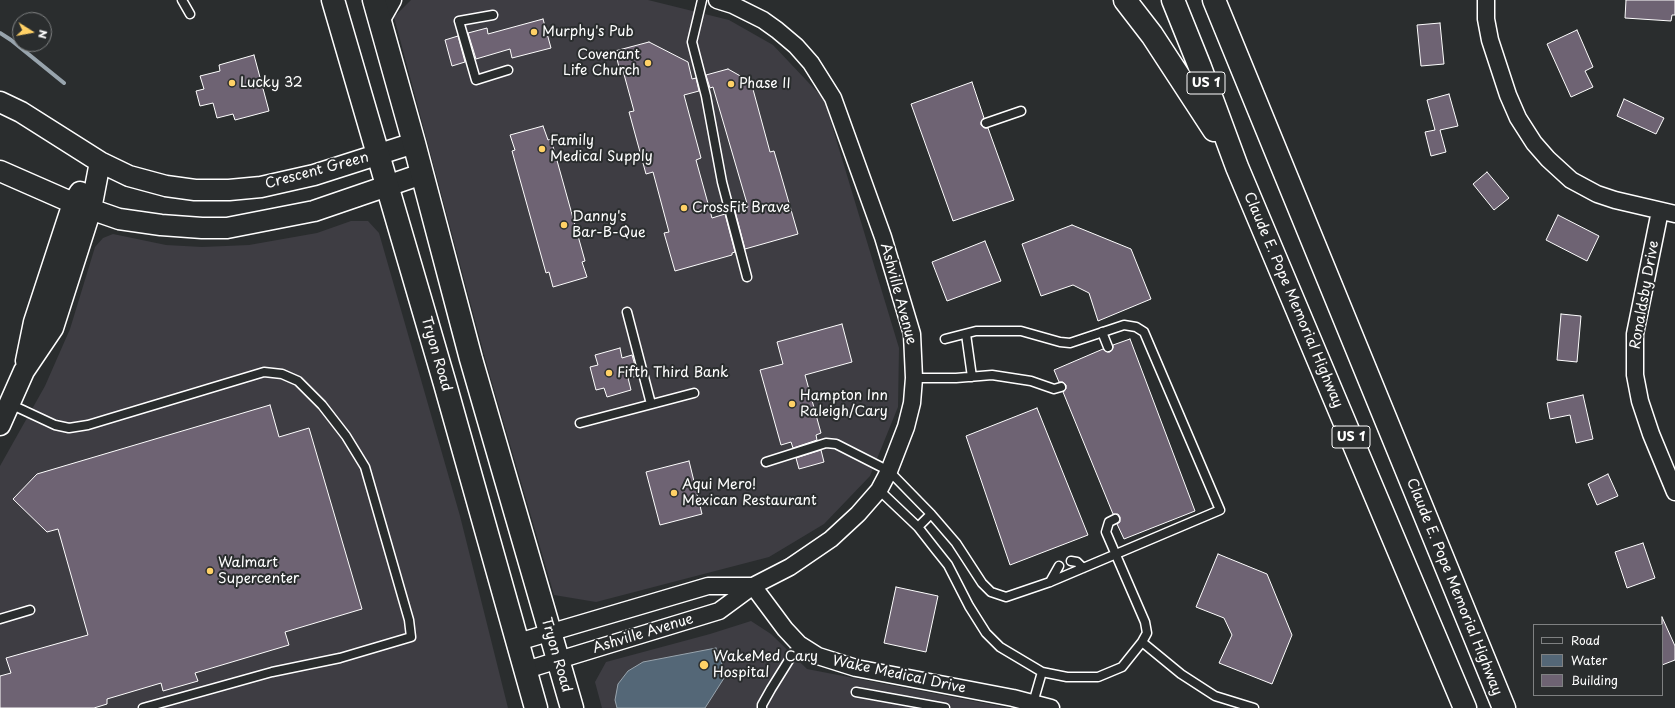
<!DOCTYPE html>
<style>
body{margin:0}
#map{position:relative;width:1675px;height:708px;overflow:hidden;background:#2a2d2e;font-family:"Playpen Sans",sans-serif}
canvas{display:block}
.legend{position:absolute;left:1533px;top:624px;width:130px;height:72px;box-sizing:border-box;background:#2a2d2e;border:1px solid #7f8182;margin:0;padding:5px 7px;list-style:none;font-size:12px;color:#fff}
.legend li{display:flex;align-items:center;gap:8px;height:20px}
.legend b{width:20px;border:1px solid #7f8182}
.north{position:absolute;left:12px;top:12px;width:40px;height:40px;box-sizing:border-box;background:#2a2d2e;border:1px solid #7f8182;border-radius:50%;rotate:101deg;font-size:11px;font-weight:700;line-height:16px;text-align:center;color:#fff}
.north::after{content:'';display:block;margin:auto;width:14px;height:18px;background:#ffd166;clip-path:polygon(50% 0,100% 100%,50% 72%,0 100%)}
</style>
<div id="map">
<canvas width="1675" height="708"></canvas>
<ul class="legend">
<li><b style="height:5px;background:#2a2d2e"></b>Road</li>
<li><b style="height:11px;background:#546777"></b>Water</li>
<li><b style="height:11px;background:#6e6373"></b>Building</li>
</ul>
<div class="north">N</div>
</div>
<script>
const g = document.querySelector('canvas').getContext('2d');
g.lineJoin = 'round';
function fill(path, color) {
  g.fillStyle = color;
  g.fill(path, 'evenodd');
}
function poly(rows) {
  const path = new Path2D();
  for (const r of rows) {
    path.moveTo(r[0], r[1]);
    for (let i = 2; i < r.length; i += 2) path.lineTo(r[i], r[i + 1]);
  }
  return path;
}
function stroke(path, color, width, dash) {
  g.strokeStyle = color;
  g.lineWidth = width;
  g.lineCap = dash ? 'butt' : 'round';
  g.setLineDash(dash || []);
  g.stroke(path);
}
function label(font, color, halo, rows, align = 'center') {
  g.font = font + ' "Playpen Sans",sans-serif';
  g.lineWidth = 4;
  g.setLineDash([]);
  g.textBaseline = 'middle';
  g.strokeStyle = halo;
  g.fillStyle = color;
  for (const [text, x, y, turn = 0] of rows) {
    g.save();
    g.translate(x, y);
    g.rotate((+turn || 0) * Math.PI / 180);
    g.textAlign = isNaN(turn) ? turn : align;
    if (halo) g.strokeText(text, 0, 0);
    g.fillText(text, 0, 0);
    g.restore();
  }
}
fill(poly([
 [411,0,648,0,729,20,773,45,824,99,899,348,898,407,870,476,824,524,769,557,596,602,554,595,488,369,394,17],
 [351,221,368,221,379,233,460,516,508,708,0,708,0,466,45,386,70,329,95,247,103,238,113,234,166,245,202,247,249,245,317,233],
 [751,621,771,634,807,669,1009,708,602,708,595,682,606,662,710,634]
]), '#3e3d43');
const water = poly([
 [716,648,726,675,705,708,617,708,615,700,618,684,628,671,643,662,716,648]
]);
fill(water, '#546777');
stroke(water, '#98a4ad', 1);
stroke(poly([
 [0,33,11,40,64,83]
]), '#98a4ad', 4);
const building = poly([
 [1626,0,1675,0,1675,15,1672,15,1671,21,1625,18,1626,0],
 [543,19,551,48,512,58,510,49,476,59,468,33,487,28,488,34,543,19],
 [1440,23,1444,64,1421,66,1417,25,1440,23],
 [1577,30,1593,67,1585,71,1593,87,1571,97,1547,44,1577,30],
 [458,36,465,62,452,66,445,40,458,36],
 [649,42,688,62,692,79,696,78,699,91,684,95,701,158,696,160,712,218,725,214,735,252,732,253,732,255,675,271,664,233,669,232,653,172,646,174,629,112,634,111,622,67,619,67,615,51,649,42],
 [254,55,269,111,235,120,233,114,217,118,213,103,200,106,196,91,204,89,200,76,220,71,219,65,254,55],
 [728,69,751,82,770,152,774,151,798,234,745,249,735,211,748,207,713,87,710,88,706,75,728,69],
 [972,82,984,118,981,122,981,125,985,128,988,128,1014,200,953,221,911,104,972,82],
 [1449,94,1458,126,1440,130,1446,152,1431,156,1425,132,1435,130,1427,100,1449,94],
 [1624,99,1664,118,1656,134,1617,116,1624,99],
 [543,126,548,140,551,139,585,261,582,262,587,277,553,287,549,272,546,273,512,151,515,150,510,135,543,126],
 [1487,172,1509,198,1494,210,1473,184,1487,172],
 [1558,215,1599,236,1587,261,1546,240,1558,215],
 [1072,225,1131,249,1151,299,1098,321,1089,293,1073,285,1041,296,1022,244,1072,225],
 [985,241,1001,281,947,301,932,262,985,241],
 [1561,314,1581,316,1577,362,1557,360,1561,314],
 [842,324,852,362,805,375,821,433,816,435,817,440,793,448,791,442,781,445,760,370,783,364,777,342,842,324],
 [1130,339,1195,511,1124,539,1117,524,1120,522,1120,517,1118,514,1113,514,1063,392,1066,389,1066,385,1063,382,1059,382,1054,370,1103,349,1107,352,1110,352,1113,348,1113,345,1130,339],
 [620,348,622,358,632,355,638,376,628,378,631,390,607,397,604,388,596,390,590,367,598,365,595,355,620,348],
 [1583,395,1593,439,1576,443,1570,415,1550,419,1547,403,1583,395],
 [270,405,279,437,309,428,362,609,285,632,289,645,195,673,198,681,163,691,161,683,107,699,107,704,94,708,0,708,0,676,11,673,6,658,88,635,58,529,47,532,13,499,37,474,270,405],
 [1037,408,1088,535,1010,565,966,436,1037,408],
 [821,450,824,462,799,469,796,458,821,450],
 [689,461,702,514,660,525,646,472,689,461],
 [1608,474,1618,496,1597,505,1588,484,1608,474],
 [1643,543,1655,578,1627,588,1615,552,1643,543],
 [1218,554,1267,574,1292,635,1272,684,1219,663,1232,635,1224,618,1196,607,1218,554],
 [896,587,938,596,926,652,884,643,896,587],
 [1662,617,1675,646,1675,660,1662,665,1662,617]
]);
fill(building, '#6e6373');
stroke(building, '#fff', 1);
const service = poly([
 [182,0,190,14],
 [702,0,692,42,706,96,722,182,747,277],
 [493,15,459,21,476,80,508,70],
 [986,123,1021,111],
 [627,312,651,404],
 [1102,332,1108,347],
 [966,334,972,377],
 [914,378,956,378,992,375,1031,381,1054,389,1061,387],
 [10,404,55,425,69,428,88,425,264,372,282,374,298,381,322,405,346,436,365,467,409,620,411,637,340,658,272,672,143,708],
 [580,423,694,393],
 [766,462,826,443,836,444,889,471,931,514,956,543,982,583,991,592,1006,597,1050,582,1220,510,1144,332,1136,327,1124,325,1070,343,1060,342,1021,331,976,331,945,339],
 [879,490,918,527,936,550,948,565,969,606,986,633,1000,647,1042,672,1067,677,1098,677,1122,667,1142,642,1181,674,1215,696,1254,708],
 [1115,519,1109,522,1106,532,1145,622,1147,633,1142,642],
 [918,527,931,514],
 [1071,561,1077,562,1083,568],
 [1050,582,1059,566],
 [0,619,30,610],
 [856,692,945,708],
 [1033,703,1042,672],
 [762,708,762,705,771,689,799,644]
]);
const minor = poly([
 [1486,0,1486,19,1490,40,1508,95,1518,118,1534,143,1548,159,1571,180,1597,194,1615,200,1675,214],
 [380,23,393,0],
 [1660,211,1635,334,1635,375,1640,401,1651,434,1675,492],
 [753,586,785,629,799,644,818,656,856,668,1013,698,1051,708],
 [518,642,708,586,753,586],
 [526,670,719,611,753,586,790,567,831,539,858,514,879,490,889,471,906,427,912,403,914,378,912,334,883,237,833,98,811,63,796,46,777,30,763,20,733,5,717,0]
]);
const tertiary = poly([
 [0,102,21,112,100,162,129,176,166,186,195,190,229,190,261,187,314,175,414,143],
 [0,171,73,203,119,219,161,225,202,228,227,228,314,211,422,174],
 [26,361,34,322,73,203,80,192],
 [0,425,24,371,53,328,91,209,100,162]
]);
const primary = poly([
 [333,0,445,384,536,708],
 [374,0,414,143,471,359,572,708]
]);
const motorway = poly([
 [1125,0,1152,35,1214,130],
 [1173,0,1200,67,1237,167,1465,708],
 [1214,0,1504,708]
]);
stroke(service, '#fff', 11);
stroke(minor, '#fff', 19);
stroke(tertiary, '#fff', 23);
stroke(primary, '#fff', 25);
stroke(motorway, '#fff', 25);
stroke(service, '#2a2d2e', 8);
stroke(minor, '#2a2d2e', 16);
stroke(tertiary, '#2a2d2e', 20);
stroke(primary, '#2a2d2e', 22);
stroke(motorway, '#2a2d2e', 22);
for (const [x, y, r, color] of [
 [534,32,4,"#ffd166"],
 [648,63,4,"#ffd166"],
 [232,83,4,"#ffd166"],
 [731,84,4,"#ffd166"],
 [542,149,4,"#ffd166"],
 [684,208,4,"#ffd166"],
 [564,225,4,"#ffd166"],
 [609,373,4,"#ffd166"],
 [792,404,4,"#ffd166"],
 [674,493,4,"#ffd166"],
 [210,571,4,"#ffd166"],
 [704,665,5,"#ffd166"]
]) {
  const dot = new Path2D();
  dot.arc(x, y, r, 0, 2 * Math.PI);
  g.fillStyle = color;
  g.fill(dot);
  stroke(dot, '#2a2d2e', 1.5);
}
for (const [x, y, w] of [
 [1206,83,38],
 [1351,437,38]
]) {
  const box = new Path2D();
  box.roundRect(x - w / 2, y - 11, w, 22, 3);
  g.fillStyle = '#2a2d2e';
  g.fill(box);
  stroke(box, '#fff', 1);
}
label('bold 13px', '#fff', null, [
 ["US 1",1206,83],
 ["US 1",1351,437]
]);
label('14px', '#fff', '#2a2d2e', [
 ["Murphy's Pub",542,32],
 ["Covenant",640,55,"right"],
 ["Life Church",640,71,"right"],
 ["Lucky 32",240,83],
 ["Phase II",739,84],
 ["Family",550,141],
 ["Medical Supply",550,157],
 ["CrossFit Brave",692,208],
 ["Danny's",572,217],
 ["Bar-B-Que",572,233],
 ["Fifth Third Bank",617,373],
 ["Hampton Inn",800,396],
 ["Raleigh/Cary",800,412],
 ["Aqui Mero!",682,485],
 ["Mexican Restaurant",682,501],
 ["Walmart",218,563],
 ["Supercenter",218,579],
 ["WakeMed Cary",713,657],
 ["Hospital",713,673]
], 'left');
label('14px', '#fff', '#2a2d2e', [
 ["Crescent Green",317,171,-15],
 ["Ashville Avenue",898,294,75],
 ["Ronaldsby Drive",1645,295,-80],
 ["Claude E. Pope Memorial Highway",1293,300,67],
 ["Tryon Road",436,354,74],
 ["Claude E. Pope Memorial Highway",1454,587,68],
 ["Ashville Avenue",643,634,-17],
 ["Tryon Road",556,655,74],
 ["Wake Medical Drive",899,675,12]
]);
</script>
